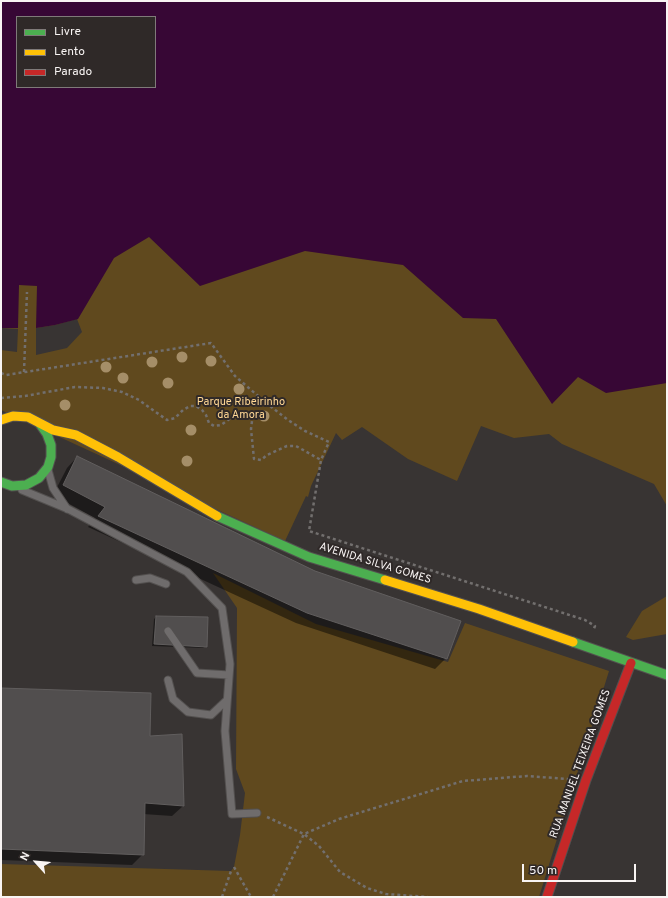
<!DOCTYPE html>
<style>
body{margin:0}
#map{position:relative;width:668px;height:898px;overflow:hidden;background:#383433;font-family:Overpass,sans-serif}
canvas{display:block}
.frame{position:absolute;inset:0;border:2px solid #f8f4f3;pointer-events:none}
.legend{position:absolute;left:16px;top:16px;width:140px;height:72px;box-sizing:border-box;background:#2f2928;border:1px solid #7f7a79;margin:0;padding:5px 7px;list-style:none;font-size:12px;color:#f8f4f3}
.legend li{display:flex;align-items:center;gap:8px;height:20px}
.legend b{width:20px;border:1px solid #7f7a79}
.north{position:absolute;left:16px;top:842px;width:40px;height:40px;-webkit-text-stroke:3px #2f2928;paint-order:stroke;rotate:297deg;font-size:11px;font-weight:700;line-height:16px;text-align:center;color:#f8f4f3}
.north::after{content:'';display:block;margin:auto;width:14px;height:18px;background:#f8f4f3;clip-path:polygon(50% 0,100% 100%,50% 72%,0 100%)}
.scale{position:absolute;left:522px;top:864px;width:114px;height:18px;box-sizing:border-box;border:2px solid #f8f4f3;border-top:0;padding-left:5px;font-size:12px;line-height:14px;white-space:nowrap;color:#f8f4f3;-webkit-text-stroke:3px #2f2928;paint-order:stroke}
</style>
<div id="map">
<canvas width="668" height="898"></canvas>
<div class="frame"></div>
<ul class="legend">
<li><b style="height:5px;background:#4caf50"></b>Livre</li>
<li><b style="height:5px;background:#ffc107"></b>Lento</li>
<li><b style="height:5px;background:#c62828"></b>Parado</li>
</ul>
<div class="north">N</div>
<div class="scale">50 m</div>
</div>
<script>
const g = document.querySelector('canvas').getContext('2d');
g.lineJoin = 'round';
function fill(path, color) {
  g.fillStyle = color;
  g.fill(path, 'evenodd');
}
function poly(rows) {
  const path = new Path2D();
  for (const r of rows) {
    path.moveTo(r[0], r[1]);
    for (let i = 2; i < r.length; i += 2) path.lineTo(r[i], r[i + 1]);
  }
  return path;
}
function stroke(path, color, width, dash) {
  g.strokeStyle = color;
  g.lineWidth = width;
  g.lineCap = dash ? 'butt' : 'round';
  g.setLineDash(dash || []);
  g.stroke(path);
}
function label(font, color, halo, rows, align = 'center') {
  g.font = font + ' Overpass,sans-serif';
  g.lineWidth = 4;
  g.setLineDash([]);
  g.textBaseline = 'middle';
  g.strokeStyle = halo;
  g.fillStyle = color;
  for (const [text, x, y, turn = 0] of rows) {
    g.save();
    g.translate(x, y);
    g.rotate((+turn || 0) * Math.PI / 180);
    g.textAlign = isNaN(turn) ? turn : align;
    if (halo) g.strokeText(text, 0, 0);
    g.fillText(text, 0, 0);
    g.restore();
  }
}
fill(poly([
 [1,1,667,1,667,506,654,484,562,444,549,434,514,438,481,426,457,481,408,459,362,427,342,440,336,433,311,486,308,497,306,496,285,541,1,410,1,350,17,352,18,329,1,328],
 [17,17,155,17,155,87,17,87],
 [77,319,82,332,67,348,36,355,36,328,55,325],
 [213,573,316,624,448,662,465,623,609,671,539,897,1,897,1,864,231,871,234,867,240,835,245,793,236,769,237,608],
 [667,596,667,634,633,640,626,637,642,611]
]), '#60491e');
fill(poly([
 [1,1,667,1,667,383,606,393,578,377,552,404,496,319,463,318,403,265,305,251,200,286,149,237,114,258,78,319,55,325,36,328,37,286,19,285,18,328,1,328],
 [17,17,155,17,155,87,17,87]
]), '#370735');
fill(poly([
 [77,457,446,658,435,669,296,623,88,527,95,518,53,495,67,468],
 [156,617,206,646,203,648,152,646,154,619],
 [1,689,149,738,181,735,183,806,172,816,143,814,143,854,132,865,1,860]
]), '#0007');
const building = poly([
 [77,456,315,571,461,621,447,659,307,613,98,516,105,507,63,485,77,456],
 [156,616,208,617,207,647,154,644,156,616],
 [1,688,151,693,150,736,182,734,184,806,145,803,144,855,1,849,1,688]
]);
fill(building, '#514e4e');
stroke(building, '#615e5e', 1);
const lane = poly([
 [48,470,53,488,67,509],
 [22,490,68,509,187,572,222,608,230,664,225,731,232,814,257,813],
 [136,580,150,578,166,584],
 [168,631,197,673,229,675],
 [168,680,173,699,188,712,211,715,227,700]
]);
const fast = poly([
 [1,482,12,486,26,485,39,478,48,467,51,457,51,445,47,434,40,424],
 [217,516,309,557,385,580],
 [573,642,667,675]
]);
const slow = poly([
 [1,420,13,416,28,417,53,430,76,435,118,457,217,516],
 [385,580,479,609,573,642]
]);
const jam = poly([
 [547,897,586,780,631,663]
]);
stroke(lane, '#53504f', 9);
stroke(fast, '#53504f', 11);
stroke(slow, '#53504f', 11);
stroke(jam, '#53504f', 11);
stroke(poly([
 [24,372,27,292],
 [1,373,6,375,211,343,235,376,265,402,288,420,305,431,329,442,321,460,309,531,585,620,595,626,593,631],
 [1,398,25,396,75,387,103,388,122,392,139,400,167,420,175,418,183,410,190,406,196,406,202,410,206,415,209,423,214,426,221,425,235,415,242,413,247,415,252,421,251,429,254,459,261,460,267,455,287,446,296,446,321,460],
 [267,817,304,834,319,846,340,872,367,888,386,894,428,897],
 [234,867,251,897],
 [222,897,231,871],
 [273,897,304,834,339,819,463,781,527,776,568,779]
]), '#726f6e', 2.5, [3, 3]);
stroke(lane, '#6f6c6c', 7);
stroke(fast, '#4caf50', 9);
stroke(slow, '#ffc107', 9);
stroke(jam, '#c62828', 9);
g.fillStyle = '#a58e68';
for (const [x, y] of [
 [182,357],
 [211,361],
 [152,362],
 [106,367],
 [123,378],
 [168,383],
 [239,389],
 [65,405],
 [264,416],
 [191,430],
 [187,461]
]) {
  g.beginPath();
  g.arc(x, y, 5.5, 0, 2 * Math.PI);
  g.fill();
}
label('11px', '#ffd794', '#2f2928', [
 ["Parque Ribeirinho",241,403],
 ["da Amora",241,416]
]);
label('11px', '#f8f4f3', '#2f2928', [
 ["AVENIDA SILVA GOMES",375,564,17],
 ["RUA MANUEL TEIXEIRA GOMES",581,764,-70]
]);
</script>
